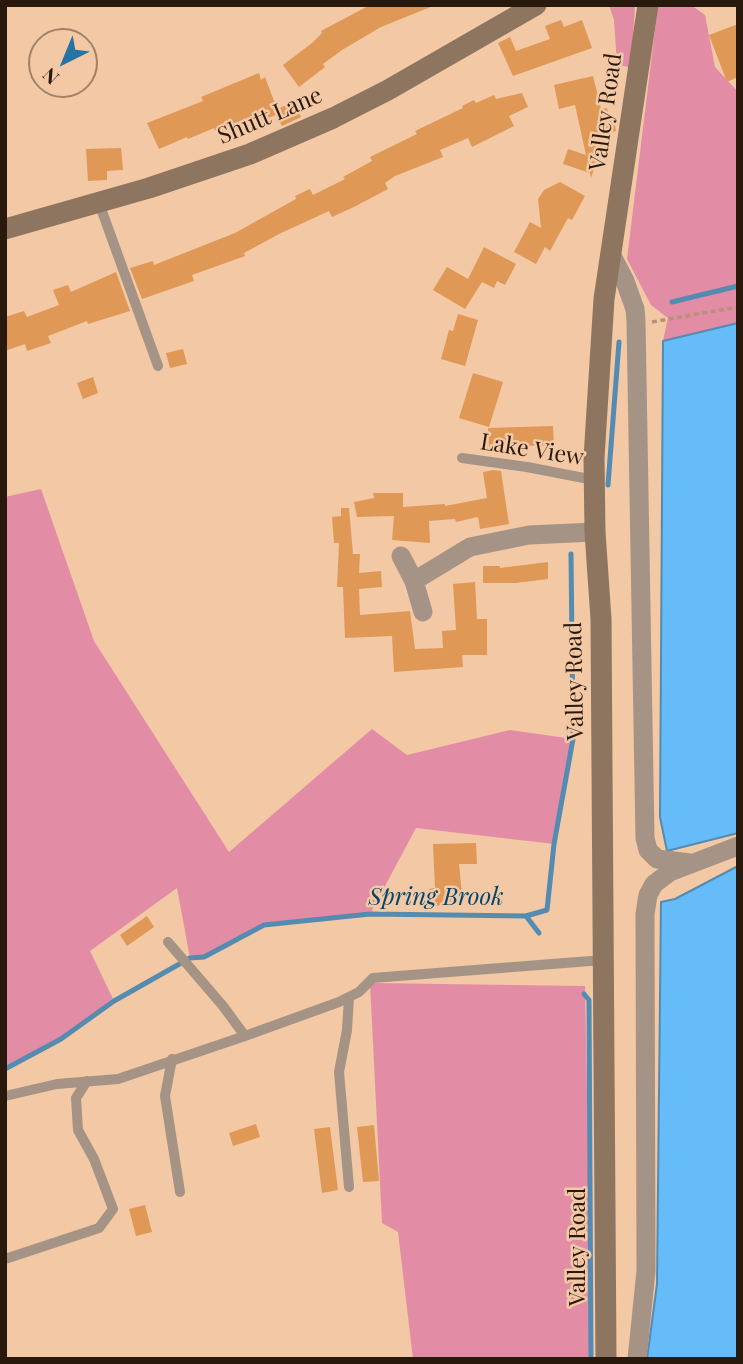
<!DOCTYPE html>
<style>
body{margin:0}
#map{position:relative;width:743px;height:1364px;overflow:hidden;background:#f2c8a5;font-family:"Playfair Display",serif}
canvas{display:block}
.frame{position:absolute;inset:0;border:7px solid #28190c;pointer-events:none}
.north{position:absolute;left:28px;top:28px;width:70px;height:70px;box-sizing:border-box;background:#f2c8a5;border:2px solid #a18268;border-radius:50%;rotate:223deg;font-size:19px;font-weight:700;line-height:28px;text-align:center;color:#28190c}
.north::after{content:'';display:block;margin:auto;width:24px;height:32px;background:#2674a6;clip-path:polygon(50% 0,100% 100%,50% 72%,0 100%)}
</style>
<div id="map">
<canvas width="743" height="1364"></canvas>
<div class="frame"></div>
<div class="north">N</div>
</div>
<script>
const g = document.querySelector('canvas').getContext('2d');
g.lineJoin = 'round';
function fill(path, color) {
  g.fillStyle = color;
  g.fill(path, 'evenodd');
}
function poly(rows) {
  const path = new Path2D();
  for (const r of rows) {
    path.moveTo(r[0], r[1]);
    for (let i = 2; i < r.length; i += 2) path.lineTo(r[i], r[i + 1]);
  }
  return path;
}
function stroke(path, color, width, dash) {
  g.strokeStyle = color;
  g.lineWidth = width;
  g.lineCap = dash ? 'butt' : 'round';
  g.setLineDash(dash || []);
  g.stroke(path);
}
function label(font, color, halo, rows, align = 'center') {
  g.font = font + ' "Playfair Display",serif';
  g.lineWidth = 5;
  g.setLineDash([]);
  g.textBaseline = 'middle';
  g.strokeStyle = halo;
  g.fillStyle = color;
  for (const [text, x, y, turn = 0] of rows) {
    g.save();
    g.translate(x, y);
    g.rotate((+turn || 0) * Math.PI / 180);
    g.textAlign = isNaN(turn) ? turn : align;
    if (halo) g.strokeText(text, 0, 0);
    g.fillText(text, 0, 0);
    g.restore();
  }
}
fill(poly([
 [609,5,635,5,631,68,617,64,614,20],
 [658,5,691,5,705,15,715,67,738,92,738,323,663,341,668,318,651,305,627,259],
 [41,489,94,641,229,852,372,729,407,755,510,730,573,739,554,844,416,828,370,914,264,925,204,957,190,958,177,888,90,951,114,1001,61,1039,5,1069,5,497],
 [370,983,585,986,592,1359,413,1359,398,1232,382,1223]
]), '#e38ca5');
const water = poly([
 [738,323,738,833,667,851,660,817,663,341,738,323],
 [738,866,738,1359,647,1359,657,1284,661,902,675,899,738,866]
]);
fill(water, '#66bcf8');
stroke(water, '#538bb1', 2);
stroke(poly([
 [672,302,738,286],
 [608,485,619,342],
 [526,916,539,933],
 [584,994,589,1000,591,1359],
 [5,1069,61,1039,114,1001,190,958,204,957,264,925,370,914,526,916,547,910,554,844,573,739,571,554]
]), '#538bb1', 5);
fill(poly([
 [370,5,433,6,381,27,342,50,323,64,325,67,299,87,283,65,312,43,322,33,321,31],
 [561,20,564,27,582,20,592,48,513,76,498,43,510,37,516,51,550,39,545,26],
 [738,24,738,77,727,82,709,35],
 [259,73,261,80,265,77,277,109,294,102,301,117,282,126,276,115,243,127,240,121,215,131,214,128,188,139,187,137,159,149,147,123,203,101,201,97],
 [593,76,601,109,607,108,609,118,613,117,616,131,606,133,591,178,590,173,563,164,568,149,586,155,575,105,559,109,554,85],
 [522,93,528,107,509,116,514,126,472,147,468,138,440,150,443,157,395,176,385,183,388,189,354,207,332,217,329,211,279,234,244,253,245,256,192,275,194,281,142,299,130,268,153,261,154,265,235,233,296,199,295,196,310,189,313,195,345,179,343,177,372,161,370,157,417,134,415,131,463,108,462,106,474,100,476,103,494,95,496,99],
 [121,148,123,170,107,171,107,180,88,181,86,149],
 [560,182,585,196,572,220,568,218,550,251,545,247,536,264,514,252,530,222,541,228,538,199,544,190],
 [484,247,516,264,505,285,497,281,494,288,482,282,465,309,433,290,447,267,468,279],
 [116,272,130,311,88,324,87,321,48,336,51,343,27,351,25,344,5,351,5,317,24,311,27,317,59,305,53,290,68,285,71,292],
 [458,314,478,320,465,366,441,359,449,330,453,331],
 [183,349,187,364,170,368,166,353],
 [473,373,503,382,489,427,459,418],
 [93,377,98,393,83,399,77,383],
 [553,426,554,445,489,447,488,428],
 [494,470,501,471,509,524,480,529,478,517,456,522,455,519,429,521,430,543,392,540,394,516,357,517,354,502,374,498,373,493,403,493,403,507,445,504,445,506,487,498,483,472],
 [341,508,349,508,353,554,360,554,359,573,381,571,382,587,359,589,360,615,410,611,415,649,443,648,442,631,456,630,453,584,475,582,477,619,487,619,487,655,462,655,463,667,394,672,392,636,345,638,343,587,337,587,339,543,334,543,332,517,341,516],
 [548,562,548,579,516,583,483,583,483,566,500,566,500,568],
 [476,843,477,864,459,864,463,904,431,906,429,889,435,888,433,844],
 [147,916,154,927,127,946,120,935],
 [256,1124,260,1137,233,1146,229,1133],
 [374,1125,379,1181,363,1182,357,1127],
 [330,1127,338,1190,322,1193,314,1129],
 [145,1205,152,1232,136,1236,129,1209]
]), '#e09856');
stroke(poly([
 [652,322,738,307]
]), '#b59377', 3.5, [5, 3.5]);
stroke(poly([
 [99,203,158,366],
 [462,458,527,467,594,480],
 [168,942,223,1006,245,1036],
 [172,1059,165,1096,180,1192],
 [5,1096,57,1084,118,1079,245,1036,339,1002,359,992,373,978,603,960],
 [349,1187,339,1072,347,1030,349,997],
 [5,1259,99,1228,113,1209,94,1159,78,1130,76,1098,87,1081]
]), '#a59385', 10);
stroke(poly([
 [612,256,625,281,635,309,636,321,645,838,648,850,657,859,690,863],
 [401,556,414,581,423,612],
 [414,581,470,547,529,535,595,532],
 [637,1359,646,1271,645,914,648,895,654,884,670,872,738,846]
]), '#a59385', 19);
stroke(poly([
 [5,229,149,188,250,154,333,118,388,90,536,5],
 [606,1359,601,619,595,532,594,458,604,299,648,5]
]), '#8e755f', 21);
label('23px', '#28190c', '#f2c8a5', [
 ["Valley Road",606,112,-82],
 ["Shutt Lane",270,116,-23],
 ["Lake View",532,450,9],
 ["Valley Road",575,681,-91],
 ["Valley Road",578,1247,-90]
]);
label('italic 24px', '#00466c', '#f2c8a5', [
 ["Spring Brook",436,898]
]);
</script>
